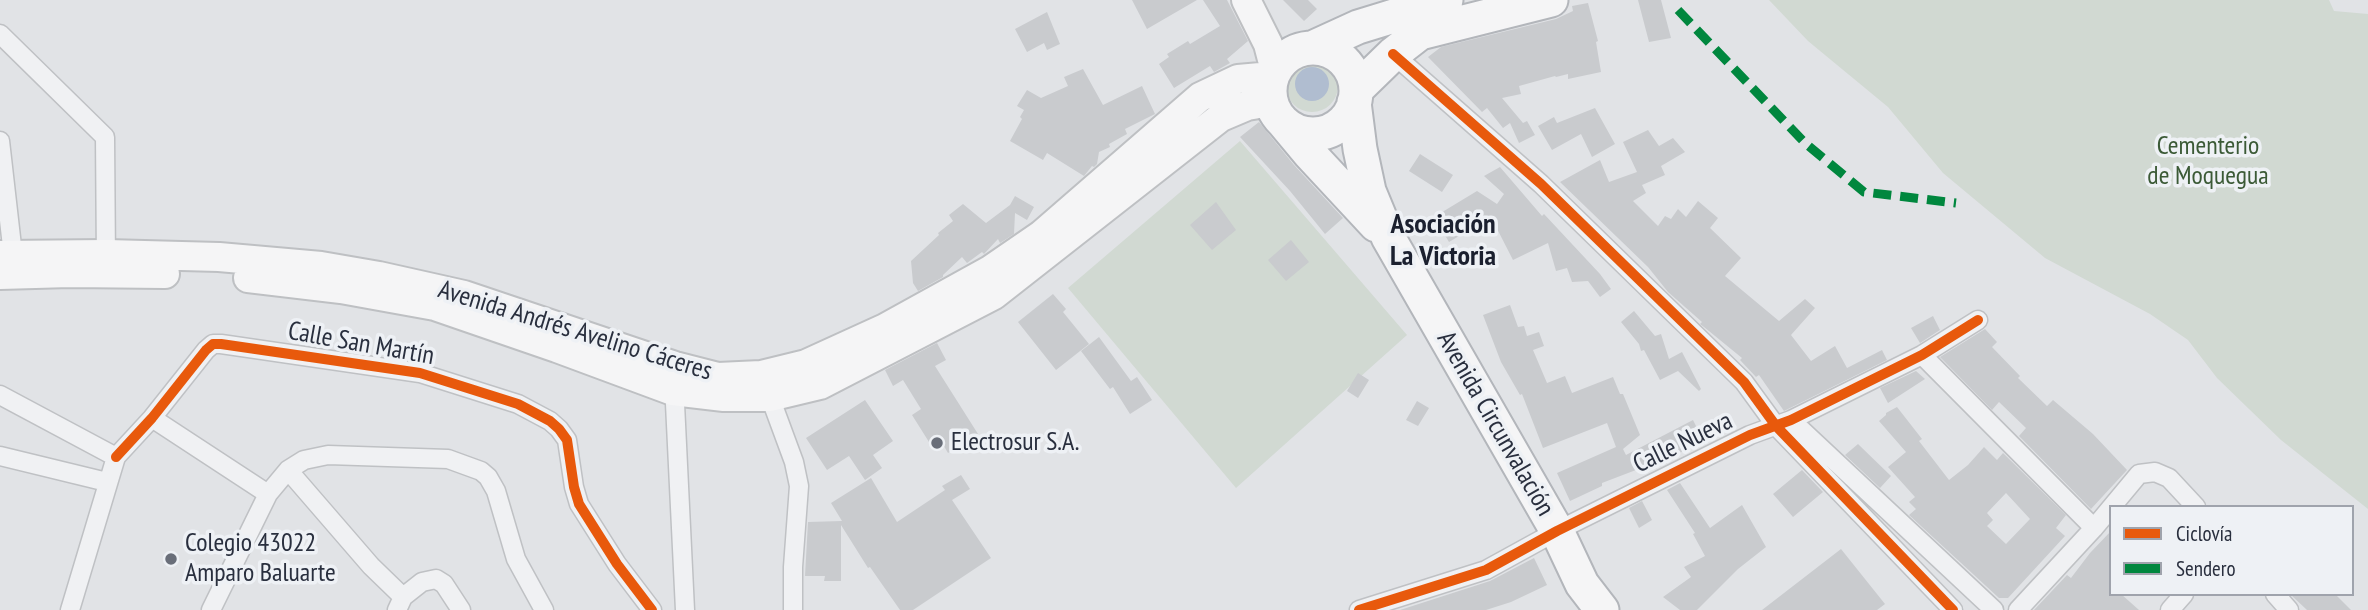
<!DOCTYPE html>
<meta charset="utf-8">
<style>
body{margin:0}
#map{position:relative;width:2368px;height:610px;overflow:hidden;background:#e1e3e6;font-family:"PT Sans Narrow",sans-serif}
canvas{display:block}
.legend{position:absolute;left:2109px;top:505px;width:245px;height:91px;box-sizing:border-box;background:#eef1f5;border:2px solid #9fa3ac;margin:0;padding:9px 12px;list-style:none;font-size:21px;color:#292f3e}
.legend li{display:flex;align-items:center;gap:14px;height:35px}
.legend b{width:35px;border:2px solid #9fa3ac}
</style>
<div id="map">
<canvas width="2368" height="610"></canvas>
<ul class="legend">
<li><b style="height:9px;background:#e8590c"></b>Ciclovía</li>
<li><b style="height:9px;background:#00873e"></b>Sendero</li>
</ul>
</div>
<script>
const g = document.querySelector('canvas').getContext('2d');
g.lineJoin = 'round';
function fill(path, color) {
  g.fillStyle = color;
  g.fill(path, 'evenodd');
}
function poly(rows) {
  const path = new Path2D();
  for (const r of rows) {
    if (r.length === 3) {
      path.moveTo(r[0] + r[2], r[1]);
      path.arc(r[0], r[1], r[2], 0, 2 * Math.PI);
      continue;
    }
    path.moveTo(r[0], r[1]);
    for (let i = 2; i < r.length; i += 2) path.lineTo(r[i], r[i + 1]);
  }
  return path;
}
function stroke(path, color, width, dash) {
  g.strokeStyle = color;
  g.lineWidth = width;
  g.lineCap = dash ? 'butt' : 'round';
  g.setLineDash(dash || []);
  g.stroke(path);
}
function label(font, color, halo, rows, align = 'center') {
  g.font = font + ' "PT Sans Narrow",sans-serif';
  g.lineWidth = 7;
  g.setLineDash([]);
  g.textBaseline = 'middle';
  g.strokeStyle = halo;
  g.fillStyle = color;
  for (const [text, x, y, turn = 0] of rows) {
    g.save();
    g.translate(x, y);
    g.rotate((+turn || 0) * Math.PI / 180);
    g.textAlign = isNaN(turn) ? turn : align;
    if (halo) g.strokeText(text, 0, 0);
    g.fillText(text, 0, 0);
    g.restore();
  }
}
fill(poly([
 [1769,0,2329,0,2334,11,2368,14,2368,509,2281,440,2217,378,2188,340,2150,314,2045,258,1943,173,1888,107,1808,41],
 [1312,86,26],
 [1240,141,1407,335,1236,488,1068,288]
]), '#d1d9d2');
fill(poly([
 [1312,84,17]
]), '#b0bdd0');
fill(poly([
 [1132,0,1197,0,1147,29],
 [1203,0,1227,0,1248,41,1227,59,1230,63,1214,72,1210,66,1174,88,1159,64,1169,57,1167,54,1188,41,1190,44,1220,26],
 [1283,0,1308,0,1317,9,1304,21],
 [1638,0,1661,0,1671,38,1649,42],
 [1588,3,1598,41,1596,42,1601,72,1568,79,1568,74,1556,77,1555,76,1519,86,1521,94,1502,98,1523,123,1527,121,1535,135,1519,143,1510,123,1503,128,1487,108,1482,112,1428,57,1441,47,1556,19,1573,11,1572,6],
 [1047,12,1060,44,1047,50,1044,43,1027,52,1015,29],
 [1083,69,1103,105,1142,86,1155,114,1125,129,1127,134,1109,144,1110,147,1099,152,1097,164,1094,167,1092,166,1084,176,1047,153,1043,160,1010,141,1022,119,1020,117,1024,110,1017,106,1027,90,1041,98,1068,86,1064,77],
 [1595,108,1615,144,1592,157,1581,134,1552,150,1538,126,1554,117,1557,123],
 [1259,122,1294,165,1343,218,1325,234,1290,191,1240,137],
 [1648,130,1659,146,1673,138,1685,152,1661,166,1665,175,1642,185,1646,193,1633,201,1658,226,1665,216,1671,219,1678,209,1686,217,1698,201,1718,218,1710,228,1741,258,1725,276,1779,321,1805,299,1815,308,1791,335,1811,361,1835,346,1847,368,1882,350,1887,360,1784,411,1759,375,1756,377,1740,360,1742,358,1704,327,1700,324,1702,322,1668,292,1648,267,1560,182,1600,160,1609,182,1637,172,1623,142],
 [1420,154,1453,175,1442,192,1409,171],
 [1500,167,1542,216,1544,214,1600,274,1611,289,1600,297,1588,281,1572,282,1567,268,1556,271,1548,243,1513,260,1491,217,1449,242,1434,217,1477,191,1497,204,1504,194,1484,176],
 [1015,196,1034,207,1027,220,1015,213,1014,234,1000,243,998,239,984,254,982,252,967,263,962,257,943,275,943,277,918,291,913,283,911,261,939,235,938,233,953,221,949,215,963,204,986,223,1010,205],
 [1216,202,1236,230,1212,250,1190,225],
 [1291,240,1309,262,1286,281,1268,260],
 [1053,294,1066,309,1063,312,1089,344,1056,370,1018,322],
 [1510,305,1518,327,1524,326,1527,336,1539,332,1544,346,1533,350,1547,383,1565,376,1572,393,1613,377,1620,394,1623,394,1640,435,1623,449,1626,455,1693,420,1697,428,1718,422,1725,432,1675,455,1602,483,1602,486,1570,501,1557,473,1616,447,1607,423,1543,448,1522,394,1520,395,1501,362,1483,315],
 [1634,311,1655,336,1661,334,1669,359,1682,352,1701,389,1699,391,1678,371,1660,380,1644,350,1641,351,1639,344,1621,322],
 [1933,316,1940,330,1920,343,1911,328],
 [1985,329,1997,342,1992,347,2020,376,2018,378,2047,406,2053,400,2093,434,2127,470,2091,509,2019,436,2026,428,1999,402,1992,410,1940,357],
 [1099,337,1131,381,1137,377,1152,400,1130,414,1113,387,1110,389,1081,351],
 [937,343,946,360,935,366,978,434,948,453,938,436,929,442,912,415,921,409,903,380,893,386,885,370],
 [1916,371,1925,379,1888,403,1880,388],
 [1358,373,1369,380,1358,398,1347,391],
 [865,400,893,441,873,455,882,468,865,480,849,456,827,470,806,438],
 [1417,401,1429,408,1418,426,1406,420],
 [1897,407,1922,439,1919,441,1949,480,1968,465,1984,447,1997,460,2003,453,2066,515,2056,528,2065,536,2008,598,1999,598,1909,515,1916,509,1909,502,1915,497,1888,467,1906,452,1879,421,1886,415,1886,413],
 [2006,493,2030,519,2006,544,1987,526,1993,520,1987,513],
 [1858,444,1891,476,1880,488,1845,455],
 [1802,470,1823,492,1793,517,1773,494],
 [961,475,970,489,952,500,991,558,913,610,900,610,870,567,868,568,841,525,841,581,824,581,825,576,805,576,808,522,842,521,831,503,871,478,897,522,945,490,942,486],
 [1680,483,1710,528,1742,505,1766,547,1738,569,1697,610,1680,610,1663,597,1691,577,1684,567,1705,556,1693,534,1695,533,1667,490],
 [1642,501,1652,520,1639,528,1629,508],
 [2111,531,2111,594,2121,594,2139,610,2034,610,2067,575,2071,578,2090,553],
 [1841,549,1885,604,1877,610,1762,610],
 [1534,558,1547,585,1511,602,1486,610,1400,610,1490,581],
 [2290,594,2335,594,2351,610,2307,610]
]), '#c9cbce');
const street = poly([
 [0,34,105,137,106,263],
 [1393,54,1541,184,1744,382,1776,426,1953,610],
 [0,141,13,255],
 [1922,355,2094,528],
 [674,383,685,610],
 [0,395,116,457,70,610],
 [770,397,794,462,799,486,793,567,793,610],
 [152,418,268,494],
 [1791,420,1994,610],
 [0,456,107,482],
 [116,457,152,418,206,350,213,344,221,344,420,373,518,404,550,421,559,429,567,440,574,487,579,504,617,564,652,610],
 [288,470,371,566,403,597],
 [2275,594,2289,610],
 [211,610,268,494,288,470,304,460,328,455,448,459,481,471,488,477,496,491,516,559,544,610],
 [397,610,403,597,422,582,436,579,444,584,461,610],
 [1359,610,1486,570,1557,531,1750,435,1791,420,1922,355,1978,320],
 [2018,610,2094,528,2139,474,2155,472,2169,478,2196,507],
 [2170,610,2184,594]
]);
const primary = poly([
 [1246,0,1268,44,1275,71],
 [0,255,107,254,219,257,321,266,379,276,464,295,675,366,718,377,761,375,806,364,885,328,990,270,1041,235,1200,97,1238,79,1272,76],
 [0,275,70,273,165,274],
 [248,278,341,289,435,306,557,348,673,391,724,397,770,397,820,385,994,295,1221,117,1247,106,1271,102]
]);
const highway = poly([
 [1312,48,1358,27,1446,0],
 [1313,91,43],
 [1356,90,1393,54,1420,33,1551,0],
 [1354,102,1360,149,1369,191,1388,237,1557,531,1582,584,1602,610],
 [1284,123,1309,153,1376,225]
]);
stroke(street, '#bfc1c4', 21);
stroke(primary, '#bec0c3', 32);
stroke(highway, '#b3b6bb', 37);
stroke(street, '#f0f1f3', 18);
stroke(primary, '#f5f5f6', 28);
stroke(highway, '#f5f5f6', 33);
stroke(poly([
 [1678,10,1805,143,1864,192,1956,203]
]), '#00873e', 9, [18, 9]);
stroke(poly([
 [1393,54,1541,184,1744,382,1776,426,1953,610],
 [116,457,152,418,206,350,213,344,221,344,420,373,518,404,550,421,559,429,567,440,574,487,579,504,617,564,652,610],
 [1359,610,1486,570,1557,531,1750,435,1791,420,1922,355,1978,320]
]), '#e8590c', 10);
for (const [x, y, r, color] of [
 [937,443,7,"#696e79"],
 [171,559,7,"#696e79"]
]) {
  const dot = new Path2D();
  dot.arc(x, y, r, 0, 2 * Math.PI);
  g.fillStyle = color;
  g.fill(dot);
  stroke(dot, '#eef1f5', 2.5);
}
label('26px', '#3b5a36', '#eef1f5', [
 ["Cementerio",2208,147],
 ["de Moquegua",2208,177]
]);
label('26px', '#292f3e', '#eef1f5', [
 ["Avenida Andrés Avelino Cáceres",575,331,17],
 ["Calle San Martín",361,344,10],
 ["Avenida Circunvalación",1495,424,60],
 ["Calle Nueva",1683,443,-26]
]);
label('26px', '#292f3e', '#eef1f5', [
 ["Electrosur S.A.",951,443],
 ["Colegio 43022",185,544],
 ["Amparo Baluarte",185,574]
], 'left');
label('bold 28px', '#1b202f', '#eef1f5', [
 ["Asociación",1443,225],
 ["La Victoria",1443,257]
]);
</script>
